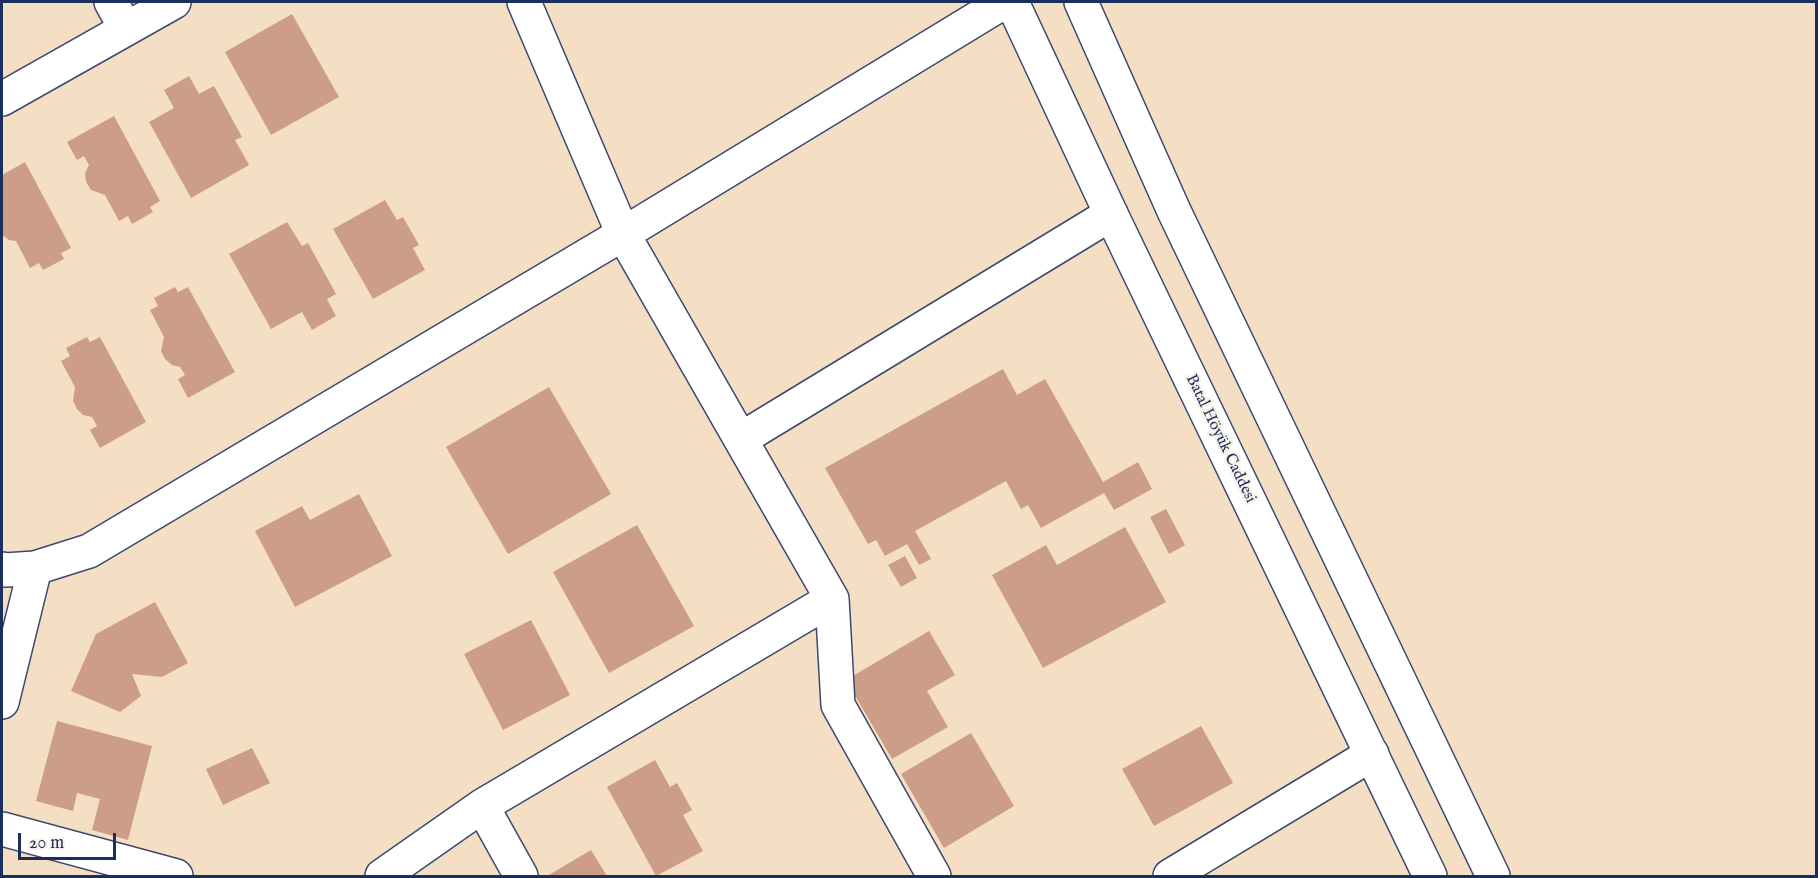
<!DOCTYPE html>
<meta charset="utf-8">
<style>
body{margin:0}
#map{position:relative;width:1818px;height:878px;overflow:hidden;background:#f4dfc5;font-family:"IM FELL English",serif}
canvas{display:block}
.frame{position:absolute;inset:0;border:3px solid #1b2f5e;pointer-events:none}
.scale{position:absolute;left:18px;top:833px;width:98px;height:27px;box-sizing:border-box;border:3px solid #1b2f5e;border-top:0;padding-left:8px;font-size:18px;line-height:21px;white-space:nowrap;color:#1b2f5e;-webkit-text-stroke:4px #f7f3e8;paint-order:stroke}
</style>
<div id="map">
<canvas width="1818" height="878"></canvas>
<div class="frame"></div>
<div class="scale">20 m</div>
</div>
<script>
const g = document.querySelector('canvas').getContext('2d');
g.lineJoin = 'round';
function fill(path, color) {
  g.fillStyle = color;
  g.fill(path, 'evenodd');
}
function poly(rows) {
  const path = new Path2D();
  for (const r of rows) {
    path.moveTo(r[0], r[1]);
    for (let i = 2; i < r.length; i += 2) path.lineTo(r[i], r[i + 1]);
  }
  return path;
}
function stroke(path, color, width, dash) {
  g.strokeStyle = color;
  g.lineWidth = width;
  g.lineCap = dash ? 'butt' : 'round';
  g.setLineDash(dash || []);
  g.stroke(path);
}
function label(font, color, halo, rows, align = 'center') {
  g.font = font + ' "IM FELL English",serif';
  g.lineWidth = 5;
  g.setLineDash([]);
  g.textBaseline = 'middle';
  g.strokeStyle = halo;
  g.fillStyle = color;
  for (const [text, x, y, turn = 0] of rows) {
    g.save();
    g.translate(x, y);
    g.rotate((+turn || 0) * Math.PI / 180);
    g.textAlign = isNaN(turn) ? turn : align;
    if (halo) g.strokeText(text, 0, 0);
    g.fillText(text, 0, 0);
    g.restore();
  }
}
fill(poly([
 [292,14,339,97,271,135,225,52],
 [189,76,199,94,214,86,242,137,235,140,249,165,191,198,149,122,174,108,164,90],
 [114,116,160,201,150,207,153,212,132,224,128,216,119,221,105,195,91,190,86,182,85,173,89,165,84,156,77,160,67,142],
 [25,162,71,248,61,253,64,259,43,270,39,263,30,268,16,241,9,240,2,235,2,175],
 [385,200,397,220,403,217,419,245,413,248,425,270,373,299,333,229],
 [287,222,302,246,308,243,336,294,327,299,336,316,312,330,302,312,271,329,229,254],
 [175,287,178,292,188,287,235,372,188,398,178,379,185,375,180,367,172,365,165,359,161,351,164,337,150,310,158,306,154,298],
 [87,337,90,342,100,337,146,422,100,448,90,430,97,426,92,417,83,415,77,409,73,401,75,387,61,361,70,356,66,348],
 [1003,369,1017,395,1045,379,1103,482,1138,462,1152,489,1114,510,1104,493,1041,528,1028,505,1021,509,1006,481,915,531,931,559,919,565,907,544,885,556,876,540,868,544,825,468],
 [549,387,611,494,508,554,446,447],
 [359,494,392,556,295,607,255,531,302,506,310,520],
 [1166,509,1185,545,1169,554,1150,517],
 [637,525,694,626,609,673,553,572],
 [1125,527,1166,602,1043,668,992,575,1046,545,1057,565],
 [905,556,917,578,901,587,888,565],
 [155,602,188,663,162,677,132,674,141,696,120,712,71,691,96,634],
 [531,620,570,695,503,730,464,654],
 [929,631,955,675,927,691,948,727,892,759,846,680],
 [57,721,152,746,128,840,92,830,100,799,77,793,73,811,36,801],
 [1201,726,1233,783,1154,826,1122,769],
 [971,733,1014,806,944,848,901,774],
 [252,748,270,783,223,805,206,769],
 [655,760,670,787,677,783,692,810,683,815,703,851,656,876,607,787],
 [591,850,607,876,547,876]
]), '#cc9e87');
const minor = poly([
 [111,2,126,29],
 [524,2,623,234,832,599,838,705,934,876],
 [2,99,174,2],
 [741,439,1111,214],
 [2,569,5,570,35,568,89,551,623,234,1004,2],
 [2,702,35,568],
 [482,806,521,876],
 [2,829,176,876],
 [382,876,482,806,832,599],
 [1170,876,1372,754]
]);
const secondary = poly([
 [1012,2,1111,214,1430,876],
 [1081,2,1174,211,1493,876]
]);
stroke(minor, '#3c496d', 36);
stroke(secondary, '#3c496d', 36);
stroke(minor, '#fff', 33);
stroke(secondary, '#fff', 33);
label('16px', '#1b2f5e', '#f7f3e8', [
 ["Batal Höyük Caddesi",1220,439,64]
]);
</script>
